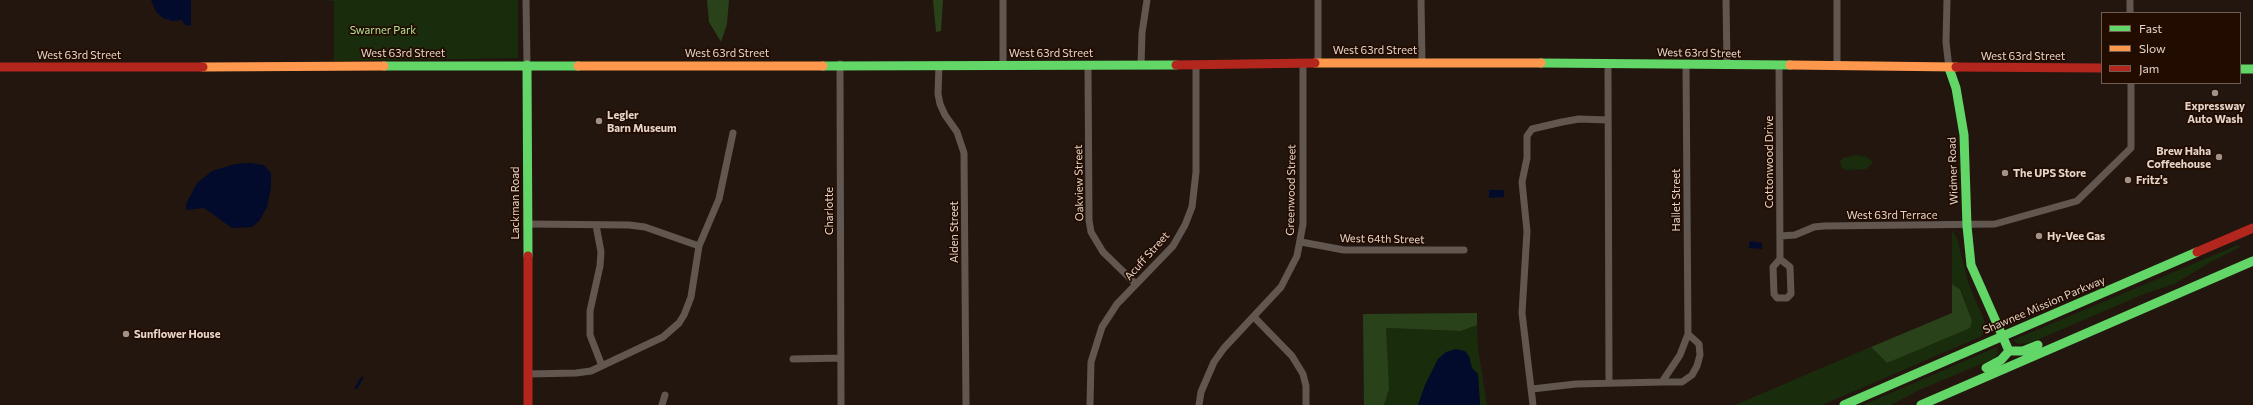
<!DOCTYPE html>
<style>
body{margin:0}
#map{position:relative;width:2253px;height:405px;overflow:hidden;background:#23160e;font-family:Commissioner,sans-serif}
canvas{display:block}
.legend{position:absolute;left:2101px;top:12px;width:140px;height:72px;box-sizing:border-box;background:#220c00;border:1px solid #705c50;margin:0;padding:5px 7px;list-style:none;font-size:12px;color:#e4d4c9}
.legend li{display:flex;align-items:center;gap:8px;height:20px}
.legend b{width:20px;border:1px solid #705c50}
</style>
<div id="map">
<canvas width="2253" height="405"></canvas>
<ul class="legend">
<li><b style="height:5px;background:#63d668"></b>Fast</li>
<li><b style="height:5px;background:#ff974d"></b>Slow</li>
<li><b style="height:5px;background:#b3261e"></b>Jam</li>
</ul>
</div>
<script>
const g = document.querySelector('canvas').getContext('2d');
g.lineJoin = 'round';
function fill(path, color) {
  g.fillStyle = color;
  g.fill(path, 'evenodd');
}
function poly(rows) {
  const path = new Path2D();
  for (const r of rows) {
    path.moveTo(r[0], r[1]);
    for (let i = 2; i < r.length; i += 2) path.lineTo(r[i], r[i + 1]);
  }
  return path;
}
function stroke(path, color, width, dash) {
  g.strokeStyle = color;
  g.lineWidth = width;
  g.lineCap = dash ? 'butt' : 'round';
  g.setLineDash(dash || []);
  g.stroke(path);
}
function label(font, color, halo, rows, align = 'center') {
  g.font = font + ' Commissioner,sans-serif';
  g.lineWidth = 3.5;
  g.setLineDash([]);
  g.textBaseline = 'middle';
  g.strokeStyle = halo;
  g.fillStyle = color;
  for (const [text, x, y, turn = 0] of rows) {
    g.save();
    g.translate(x, y);
    g.rotate((+turn || 0) * Math.PI / 180);
    g.textAlign = isNaN(turn) ? turn : align;
    if (halo) g.strokeText(text, 0, 0);
    g.fillText(text, 0, 0);
    g.restore();
  }
}
fill(poly([
 [325,0,518,0,518,58,334,61,334,1],
 [1856,155,1867,157,1873,162,1866,169,1845,170,1842,168,1840,161,1843,158],
 [1952,230,1957,238,1968,282,1984,320,1985,327,1982,336,1822,405,1735,405,1871,347,1887,363,1971,321,1961,289,1952,284],
 [2238,245,2240,247,2209,263,2174,284,2144,294,2030,343,2018,344,2013,340],
 [1477,325,1478,348,1487,405,1480,405,1478,374,1472,368,1469,356,1438,359,1425,385,1418,405,1384,405,1388,389,1385,328,1461,331],
 [1997,347,1998,353,1993,359,1919,390,1891,405,1863,405]
]), '#192d0c');
fill(poly([
 [707,0,729,0,727,24,721,42,709,22],
 [933,0,943,0,941,31,936,32],
 [1952,284,1960,289,1972,321,1970,328,1887,363,1871,347,1952,313],
 [1477,313,1477,325,1461,331,1386,328,1389,389,1384,405,1364,405,1363,314]
]), '#294219');
fill(poly([
 [151,0,191,0,191,26,185,25,182,20,172,21,163,18,156,12],
 [250,163,264,165,271,173,271,188,267,207,260,220,252,227,232,228,204,208,186,210,186,204,197,183,212,171,235,164],
 [1489,190,1504,190,1504,197,1489,198],
 [1750,241,1762,243,1762,249,1749,248],
 [1456,349,1465,351,1469,356,1472,368,1478,374,1480,405,1418,405,1425,385,1438,359,1446,352]
]), '#030b2d');
stroke(poly([
 [356,388,362,378]
]), '#030b2d', 2.5);
stroke(poly([
 [526,0,527,65],
 [1003,0,1003,65],
 [1318,0,1318,63],
 [1421,0,1422,62],
 [1726,0,1727,65],
 [1837,0,1837,66],
 [1947,0,1946,42,1949,68],
 [2130,0,2130,13],
 [840,64,841,405],
 [1608,64,1609,383],
 [939,65,938,94,940,104,945,115,957,132,964,153,966,405],
 [1088,65,1089,220,1091,232,1103,252,1136,284],
 [1141,65,1142,33,1147,0],
 [1779,66,1780,259,1773,267,1774,294,1777,298,1787,298,1791,294,1790,267,1780,259],
 [527,224,629,225,645,227,699,246],
 [596,225,601,252,600,266,590,311,590,335,602,366],
 [1780,236,1795,235,1814,227,1824,226,1995,224,2077,201,2131,148,2131,83],
 [1301,242,1344,250,1464,250],
 [1254,317,1292,356,1303,374,1306,386,1306,405],
 [793,359,841,358],
 [528,374,576,373,591,371,663,337,679,323,684,315,691,297,699,246,719,199,733,133],
 [1662,382,1682,382,1692,375,1697,366,1700,355,1699,344,1688,334],
 [1532,389,1576,384,1662,382,1680,355,1688,334,1686,65],
 [662,405,665,395],
 [1090,405,1091,362,1102,327,1117,304,1173,246,1185,225,1192,207,1196,172,1196,64],
 [1199,405,1201,392,1214,362,1224,348,1281,287,1297,256,1303,224,1303,63],
 [1533,405,1522,313,1527,231,1522,182,1527,158,1527,136,1532,129,1562,122,1579,119,1608,120]
]), '#615750', 7);
stroke(poly([
 [1541,63,1790,65],
 [527,65,528,256],
 [384,66,578,66],
 [823,66,1176,65],
 [1949,68,1956,88,1964,135,1967,226,1971,265,2009,351],
 [2240,69,2253,69],
 [1986,368,2001,360,2009,351,2023,351,2038,345],
 [1844,405,2197,252],
 [1921,405,2253,261]
]), '#63d668', 9);
stroke(poly([
 [1315,63,1541,63],
 [1790,65,1956,67],
 [578,66,823,66],
 [203,67,384,66]
]), '#ff974d', 9);
stroke(poly([
 [1176,65,1315,63],
 [0,67,203,67],
 [1956,67,2102,68],
 [2197,252,2253,228],
 [528,256,528,405]
]), '#b3261e', 9);
for (const [x, y, r, color] of [
 [2215,93,4,"#a09288"],
 [599,121,4,"#a09288"],
 [2219,157,4,"#a09288"],
 [2005,173,4,"#a09288"],
 [2128,180,4,"#a09288"],
 [2039,236,4,"#a09288"],
 [126,334,4,"#a09288"]
]) {
  const dot = new Path2D();
  dot.arc(x, y, r, 0, 2 * Math.PI);
  g.fillStyle = color;
  g.fill(dot);
  stroke(dot, '#220c00', 1.5);
}
label('11px', '#b1e49b', '#220c00', [
 ["Swarner Park",383,30]
]);
label('11px', '#e4d4c9', '#220c00', [
 ["West 63rd Street",1375,50],
 ["West 63rd Street",403,53],
 ["West 63rd Street",727,53],
 ["West 63rd Street",1051,53],
 ["West 63rd Street",1699,53,1],
 ["West 63rd Street",79,55],
 ["West 63rd Street",2023,56],
 ["Cottonwood Drive",1769,162,-90],
 ["Widmer Road",1953,171,-92],
 ["Oakview Street",1079,183,-91],
 ["Greenwood Street",1291,190,-89],
 ["Hallet Street",1676,200,-90],
 ["Lackman Road",515,203,-90],
 ["Charlotte",829,211,-90],
 ["West 63rd Terrace",1892,215],
 ["Alden Street",954,232,-90],
 ["West 64th Street",1382,239,1],
 ["Acuff Street",1147,256,-48],
 ["Shawnee Mission Parkway",2044,305,-23]
]);
label('bold 11px', '#e4d4c9', '#220c00', [
 ["Expressway",2215,106,"center"],
 ["Auto Wash",2215,119,"center"],
 ["Legler",607,115],
 ["Barn Museum",607,128],
 ["Brew Haha",2211,151,"right"],
 ["Coffeehouse",2211,164,"right"],
 ["The UPS Store",2013,173],
 ["Fritz's",2136,180],
 ["Hy-Vee Gas",2047,236],
 ["Sunflower House",134,334]
], 'left');
</script>
